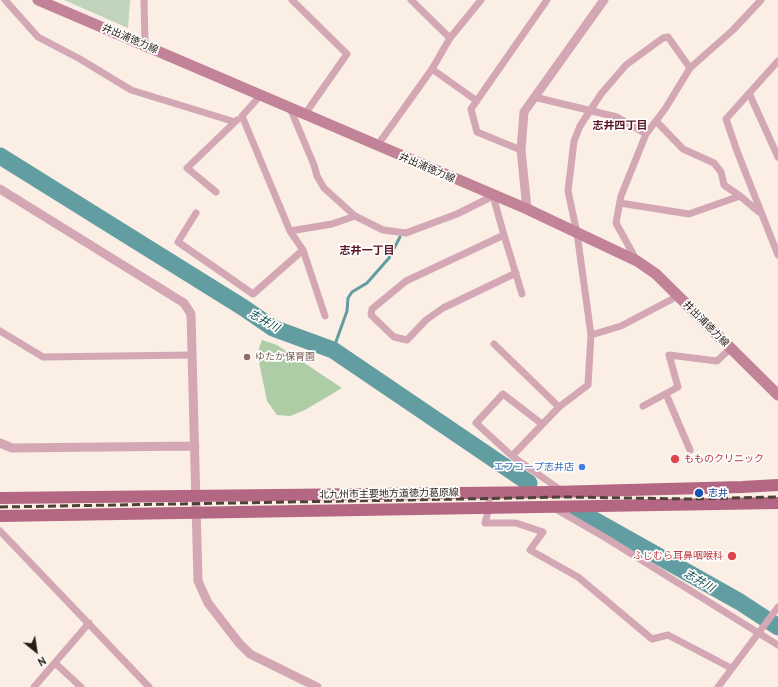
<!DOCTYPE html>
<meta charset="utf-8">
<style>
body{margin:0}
#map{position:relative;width:778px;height:687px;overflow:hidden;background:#fbeee4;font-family:"PT Sans",sans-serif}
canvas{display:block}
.north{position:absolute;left:16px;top:631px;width:40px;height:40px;-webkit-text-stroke:3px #fefefe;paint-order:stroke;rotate:150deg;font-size:11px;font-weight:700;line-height:16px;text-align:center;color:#271c13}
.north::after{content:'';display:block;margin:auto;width:14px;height:18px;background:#271c13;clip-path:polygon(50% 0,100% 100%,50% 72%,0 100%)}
</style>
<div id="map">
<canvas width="778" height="687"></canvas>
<div class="north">N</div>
</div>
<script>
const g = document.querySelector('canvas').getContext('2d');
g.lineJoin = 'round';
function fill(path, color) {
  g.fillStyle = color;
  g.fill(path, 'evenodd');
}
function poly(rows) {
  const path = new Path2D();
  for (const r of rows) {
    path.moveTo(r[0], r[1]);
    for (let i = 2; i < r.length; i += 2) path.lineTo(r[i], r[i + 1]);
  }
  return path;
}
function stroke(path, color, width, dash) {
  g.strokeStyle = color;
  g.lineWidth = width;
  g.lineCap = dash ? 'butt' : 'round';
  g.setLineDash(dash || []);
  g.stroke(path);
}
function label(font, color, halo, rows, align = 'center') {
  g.font = font + ' "PT Sans","Noto Sans JP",sans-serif';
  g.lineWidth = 3.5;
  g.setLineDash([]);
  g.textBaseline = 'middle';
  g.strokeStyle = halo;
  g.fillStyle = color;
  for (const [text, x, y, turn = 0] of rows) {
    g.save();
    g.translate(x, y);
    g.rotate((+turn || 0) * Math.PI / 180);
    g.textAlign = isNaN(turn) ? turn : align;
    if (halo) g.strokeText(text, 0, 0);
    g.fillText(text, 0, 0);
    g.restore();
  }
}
fill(poly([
 [64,0,130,0,128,28]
]), '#c0d3bb');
fill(poly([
 [262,340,277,345,342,388,305,410,290,416,277,415,267,401,259,362,259,348]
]), '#aecda6');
stroke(poly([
 [333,350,347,311,348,298,352,292,367,283,389,258,400,237]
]), '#619da1', 3);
stroke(poly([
 [0,156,244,308,273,328,333,350,529,483],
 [578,511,740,602,778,627]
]), '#619da1', 17);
stroke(poly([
 [5,0,38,37,80,59,131,90,235,122],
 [144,0,145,45],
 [292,0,347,54,305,114],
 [411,0,450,38],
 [778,61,726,119,737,151,778,255],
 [432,69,477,101],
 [749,93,778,157],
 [260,96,242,116,290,231,332,224,355,216],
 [534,97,617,117,646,134],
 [290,108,314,165,317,176,324,188,355,216,383,230,406,233,457,214,493,196,504,235,522,294],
 [656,121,683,149,714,163,721,172,724,185,740,196],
 [377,146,432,69,450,38,481,0],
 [521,150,477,132,471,109,547,0],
 [216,192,187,168,237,120],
 [620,203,689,214,740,196,759,212],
 [196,213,178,242,253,294,303,250],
 [290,231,303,250,325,316],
 [504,235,406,281,372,309,371,315,394,337,407,340,426,320,443,308,516,273],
 [637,261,616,223,621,196,646,134,665,109,690,68,733,30,761,0],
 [0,331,43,357,191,355],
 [591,335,577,233,568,191,574,141,580,126,601,94,626,65,663,38,668,37,690,68],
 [494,344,559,407],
 [666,394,690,450],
 [643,406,678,387,669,355,717,361,731,348],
 [512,456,476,423,503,394,542,424],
 [562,491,512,456,559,407,588,385,591,335,621,326,678,296],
 [489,492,489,508,485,523,516,523,543,532,530,550,578,577,652,639,668,635,731,668],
 [554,508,606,538,778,645],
 [0,531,149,687],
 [55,663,81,687],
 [34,687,89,623],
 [718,687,778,607]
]), '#d3a7b4', 7);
stroke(poly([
 [0,189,184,303,191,314,198,581,208,603,239,643,250,654,317,687],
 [527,209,521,150,524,112,604,0],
 [0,443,12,448,195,446]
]), '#d3a7b4', 9);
stroke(poly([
 [38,0,527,209,637,261,656,274,778,395]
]), '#c28297', 11);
stroke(poly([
 [0,498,552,492,742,487,778,485],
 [0,516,778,503]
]), '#b46782', 12);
stroke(poly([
 [0,507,461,499,566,497,690,499,778,497]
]), '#4d4138', 3, [8, 4]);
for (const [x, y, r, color] of [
 [247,357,4,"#8d6e63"],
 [675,459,5,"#e0444e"],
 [582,467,4,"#3f7fe0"],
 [699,493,5,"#1a4fb4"],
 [732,556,5,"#e0444e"]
]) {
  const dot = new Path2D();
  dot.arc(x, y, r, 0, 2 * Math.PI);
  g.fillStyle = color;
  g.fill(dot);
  stroke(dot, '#fefefe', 1.5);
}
label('10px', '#271c13', '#fefefe', [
 ["井出浦徳力線",130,39,23],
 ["井出浦徳力線",427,168,23],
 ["井出浦徳力線",706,324,45],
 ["北九州市主要地方道徳力葛原線",389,494,-1]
]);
label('10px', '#785e54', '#fefefe', [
 ["ゆたか保育園",255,357]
], 'left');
label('10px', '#be3a42', '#fefefe', [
 ["もものクリニック",684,459],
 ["ふじむら耳鼻咽喉科",723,556,"right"]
], 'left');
label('10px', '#366cbe', '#fefefe', [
 ["エフコープ志井店",574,467]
], 'right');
label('10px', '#164399', '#fefefe', [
 ["志井",708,493]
], 'left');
label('bold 11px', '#5a1525', '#fefefe', [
 ["志井四丁目",620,126],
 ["志井一丁目",367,251]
]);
label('italic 11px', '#0c4548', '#fefefe', [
 ["志井川",264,321,29],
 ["志井川",699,581,30]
]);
</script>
